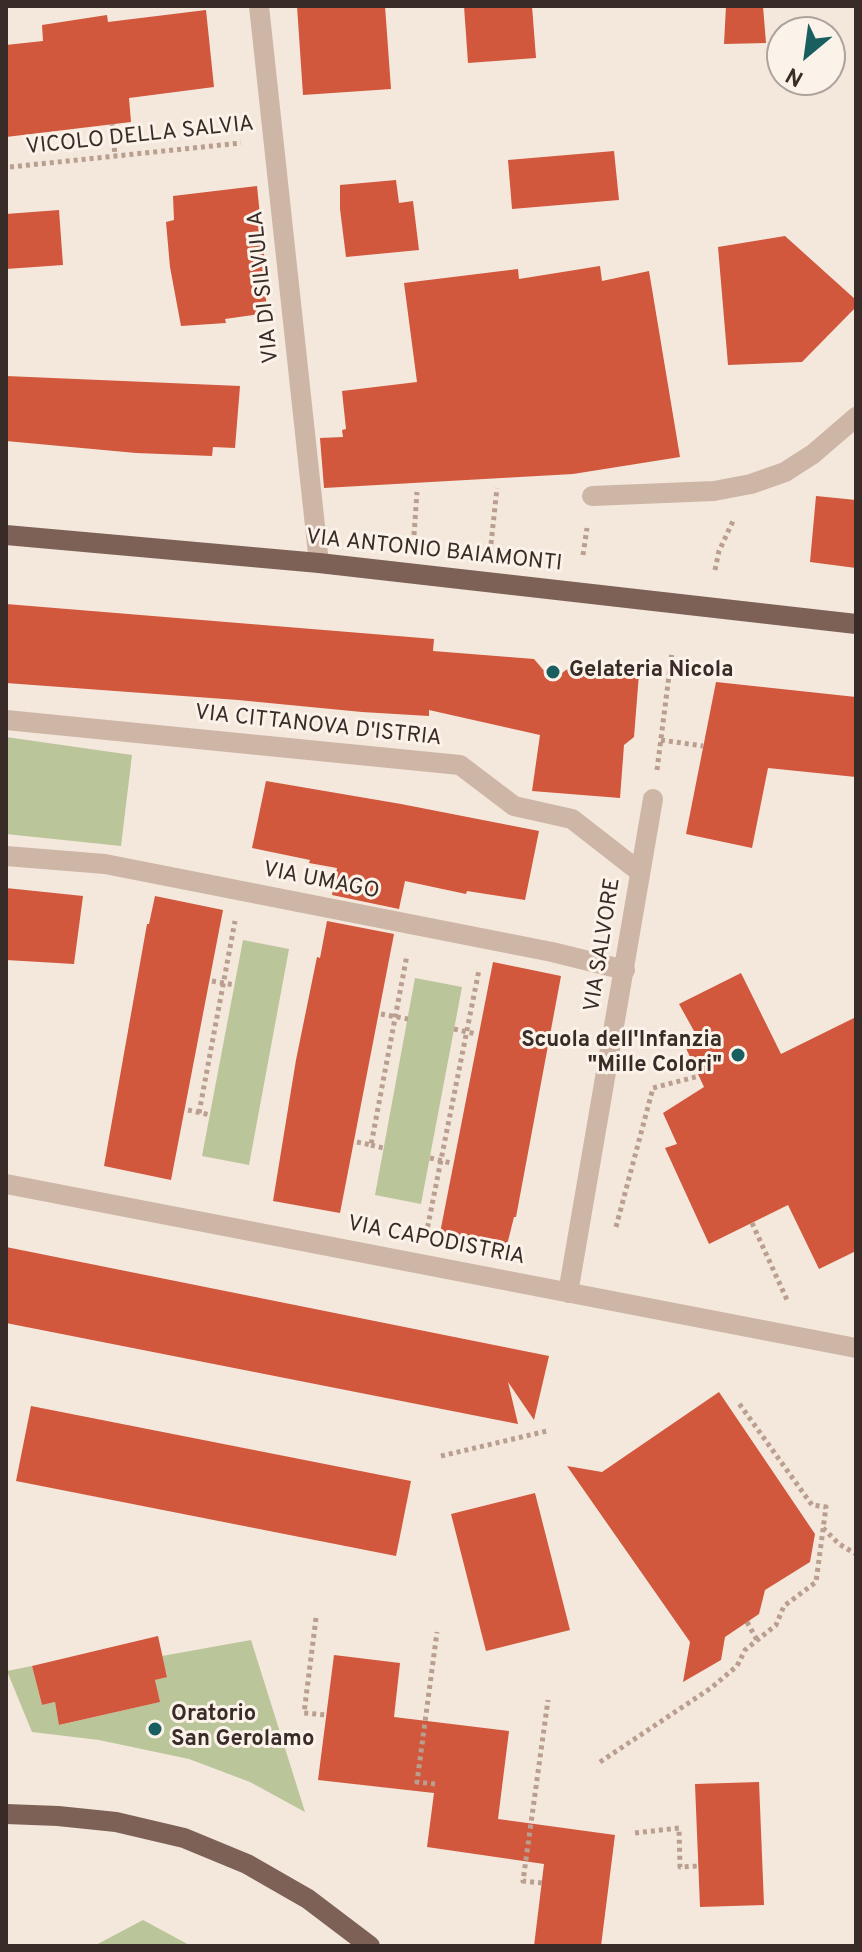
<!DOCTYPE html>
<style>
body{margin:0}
#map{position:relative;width:862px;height:1952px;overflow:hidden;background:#f4e7dc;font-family:Overpass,sans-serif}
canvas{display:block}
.frame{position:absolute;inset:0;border:8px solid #392c28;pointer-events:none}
.north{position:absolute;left:766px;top:16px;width:80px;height:80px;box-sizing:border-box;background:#fbf2e9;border:2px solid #ada39c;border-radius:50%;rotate:209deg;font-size:22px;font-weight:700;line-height:32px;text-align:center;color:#392c28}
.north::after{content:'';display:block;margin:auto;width:28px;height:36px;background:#195f5f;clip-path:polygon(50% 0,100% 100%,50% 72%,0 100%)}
</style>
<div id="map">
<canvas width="862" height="1952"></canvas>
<div class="frame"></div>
<div class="north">N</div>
</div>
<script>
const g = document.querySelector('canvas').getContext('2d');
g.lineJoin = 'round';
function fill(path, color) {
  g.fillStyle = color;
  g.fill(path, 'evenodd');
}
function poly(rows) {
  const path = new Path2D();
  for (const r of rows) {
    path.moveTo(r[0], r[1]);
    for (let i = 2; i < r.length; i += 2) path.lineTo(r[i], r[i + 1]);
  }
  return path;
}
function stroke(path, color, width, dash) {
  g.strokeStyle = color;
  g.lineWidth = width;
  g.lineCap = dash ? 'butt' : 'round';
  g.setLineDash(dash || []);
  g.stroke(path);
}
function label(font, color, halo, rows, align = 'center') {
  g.font = font + ' Overpass,sans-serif';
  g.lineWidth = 6;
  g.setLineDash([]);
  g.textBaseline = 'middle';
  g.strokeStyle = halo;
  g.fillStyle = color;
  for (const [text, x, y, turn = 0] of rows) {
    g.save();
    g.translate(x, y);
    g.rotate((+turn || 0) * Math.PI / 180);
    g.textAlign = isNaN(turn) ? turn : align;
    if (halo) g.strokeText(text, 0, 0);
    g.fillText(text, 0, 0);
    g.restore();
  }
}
fill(poly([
 [6,737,132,755,121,846,6,834],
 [243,940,289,949,249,1165,202,1156],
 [415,978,462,987,421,1204,375,1195],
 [251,1640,305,1812,250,1782,189,1759,99,1740,32,1732,7,1671,32,1666,42,1705,55,1702,60,1725,159,1702,155,1680,167,1676,162,1656],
 [143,1920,191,1946,94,1946]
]), '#bac59a');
fill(poly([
 [297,6,385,6,391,89,303,95],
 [464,6,532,6,536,58,468,63],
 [726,6,763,6,766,43,724,44],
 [206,10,214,87,129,98,131,122,6,137,6,45,43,41,42,25,107,15,108,22],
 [614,151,619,200,512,209,508,160],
 [396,180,399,203,413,201,419,250,346,257,340,209,340,185],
 [257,186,267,283,265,284,267,313,225,319,226,323,181,326,170,267,166,222,174,220,173,196],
 [59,210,63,265,6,269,6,214],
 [785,236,856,300,856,307,802,362,728,365,718,247],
 [600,266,602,281,649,271,680,457,573,474,324,488,320,438,343,437,342,430,346,429,342,391,417,382,404,283,518,269,519,279],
 [6,376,240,386,235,448,213,447,212,456,136,453,6,441],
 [816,496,856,500,856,568,810,562],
 [6,604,434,639,433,651,534,659,552,680,573,665,639,674,634,737,624,745,620,798,532,791,540,735,429,710,429,716,362,712,238,700,6,683],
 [716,682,856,697,856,777,768,768,752,848,686,834],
 [266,781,401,804,539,831,525,900,467,891,466,894,405,881,399,909,332,895,337,868,309,863,310,860,252,848],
 [6,888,83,896,74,964,6,960],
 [155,896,223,910,171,1180,104,1166,147,924,149,924],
 [327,921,394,934,340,1213,273,1201,296,1060,317,957,320,958],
 [493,962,561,976,516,1217,514,1217,507,1245,440,1233],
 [741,973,781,1054,856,1017,856,1251,819,1269,788,1205,709,1244,665,1148,677,1144,663,1113,704,1087,685,1046,699,1040,679,1004],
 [6,1247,549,1356,534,1420,508,1382,518,1424,6,1323],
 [719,1392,815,1534,810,1562,765,1590,759,1614,725,1637,721,1660,683,1682,690,1642,567,1466,602,1472],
 [31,1406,411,1481,396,1556,16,1481],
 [535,1493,570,1630,486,1651,451,1514],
 [158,1636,167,1677,155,1680,160,1702,59,1725,55,1702,42,1705,32,1666],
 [334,1655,400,1663,394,1717,509,1731,498,1819,615,1835,601,1946,534,1946,544,1864,427,1847,434,1793,318,1780],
 [759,1782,764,1905,700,1907,695,1784]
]), '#d1573d');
stroke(poly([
 [112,124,115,155],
 [10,167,241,143],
 [414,535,417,492],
 [491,544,497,488],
 [583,555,587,528],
 [715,570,719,551,733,521],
 [661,740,703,746],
 [657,770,672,652],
 [212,981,235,985],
 [381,1014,408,1019],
 [454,1029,476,1034],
 [188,1110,210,1115],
 [199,1113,235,921],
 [357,1142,371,1145,407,955],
 [371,1145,383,1148],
 [430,1158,451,1163],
 [752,1223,788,1302],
 [616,1227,653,1088,699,1076],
 [426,1235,479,970],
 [441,1456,547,1431],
 [823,1528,839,1544,856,1554],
 [316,1618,304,1713,326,1715],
 [747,1622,757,1640],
 [600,1762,711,1688,737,1666,745,1650,776,1625,784,1606,816,1582,826,1507,812,1505,738,1402],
 [435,1784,417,1782,437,1632],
 [635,1833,679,1828,680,1867,699,1866],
 [542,1883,523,1881,548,1700]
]), '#ba9f90', 5, [4, 4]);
stroke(poly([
 [6,720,460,765,514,806,572,819,640,872]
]), '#ceb6a6', 20);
stroke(poly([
 [259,6,319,563],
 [592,496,714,491,751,484,785,472,813,454,856,417],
 [6,856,105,864,552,952,625,970],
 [6,1184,856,1348],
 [568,1293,653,799]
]), '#ceb6a6', 20);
stroke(poly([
 [6,535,319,563,856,624],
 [6,1814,58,1816,116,1822,184,1838,247,1864,308,1899,370,1946]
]), '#7d6157', 20);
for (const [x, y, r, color] of [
 [553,672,8,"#195f5f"],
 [738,1055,8,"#195f5f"],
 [155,1729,8,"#195f5f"]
]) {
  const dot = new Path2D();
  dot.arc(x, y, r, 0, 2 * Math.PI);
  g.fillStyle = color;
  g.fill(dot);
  stroke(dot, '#fbf2e9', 3);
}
label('22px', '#392c28', '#fbf2e9', [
 ["VICOLO DELLA SALVIA",140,137,-6],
 ["VIA DI SILVULA",265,287,-96],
 ["VIA ANTONIO BAIAMONTI",434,552,6],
 ["VIA CITTANOVA D'ISTRIA",318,727,6],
 ["VIA UMAGO",321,882,11],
 ["VIA SALVORE",604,945,-81],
 ["VIA CAPODISTRIA",436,1242,11]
]);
label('bold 22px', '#392c28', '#fbf2e9', [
 ["Gelateria Nicola",569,672],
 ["Scuola dell'Infanzia",722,1042,"right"],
 ["\"Mille Colori\"",722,1067,"right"],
 ["Oratorio",171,1716],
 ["San Gerolamo",171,1741]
], 'left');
</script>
